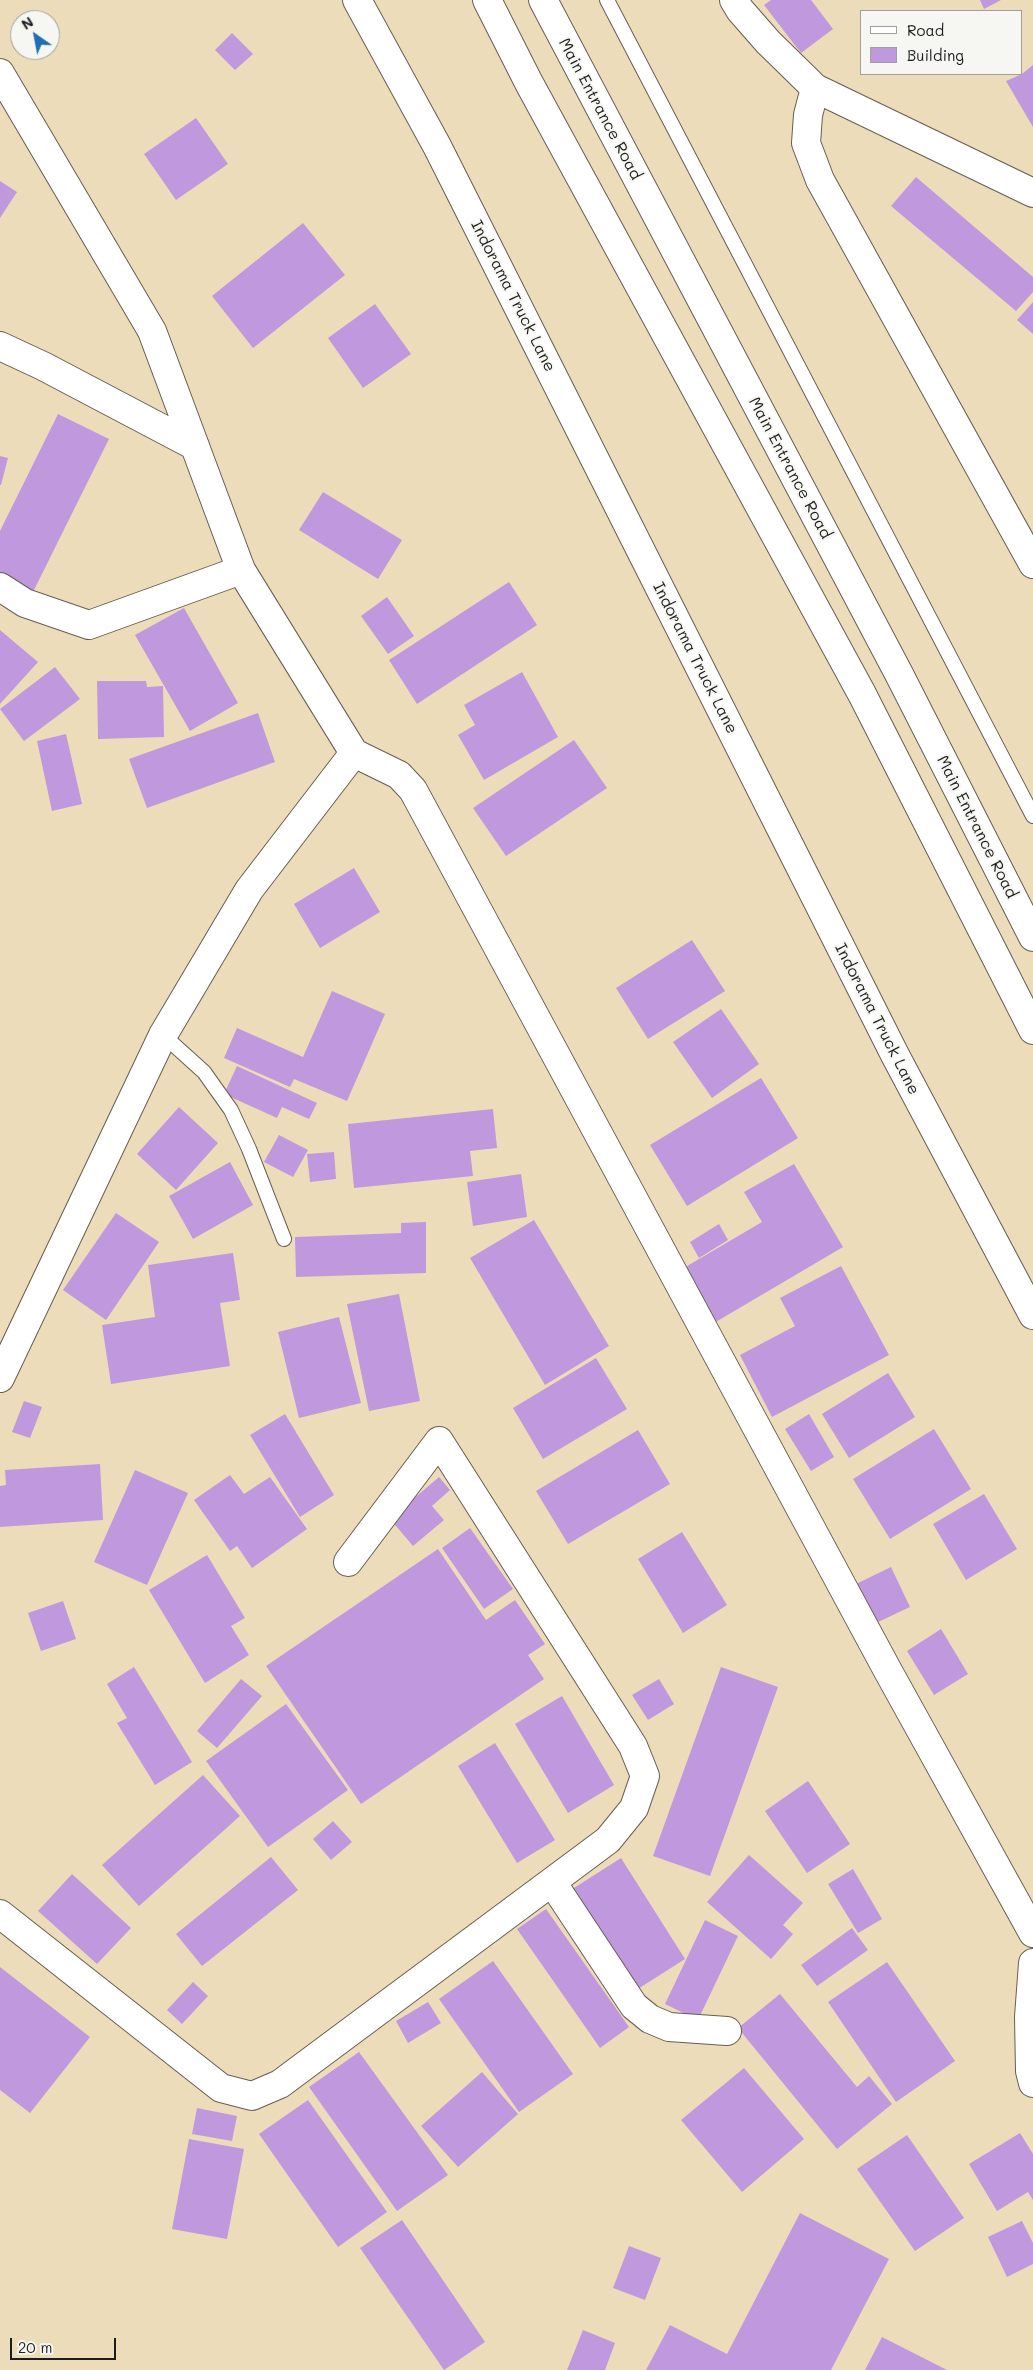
<!DOCTYPE html>
<style>
body{margin:0}
#map{position:relative;width:1033px;height:2370px;overflow:hidden;background:#eddcba;font-family:Mali,sans-serif}
canvas{display:block}
.legend{position:absolute;left:860px;top:10px;width:162px;height:65px;box-sizing:border-box;background:#f6f6f2;border:1px solid #9f9f9c;margin:0;padding:6px 9px;list-style:none;font-size:15px;color:#1c1c1c}
.legend li{display:flex;align-items:center;gap:10px;height:25px}
.legend b{width:25px;border:1px solid #9f9f9c}
.north{position:absolute;left:10px;top:10px;width:50px;height:50px;box-sizing:border-box;background:#f6f6f2;border:1px solid #9f9f9c;border-radius:50%;rotate:327deg;font-size:14px;font-weight:700;line-height:20px;text-align:center;color:#1c1c1c}
.north::after{content:'';display:block;margin:auto;width:18px;height:22px;background:#1f6fb2;clip-path:polygon(50% 0,100% 100%,50% 72%,0 100%)}
.scale{position:absolute;left:10px;top:2338px;width:106px;height:22px;box-sizing:border-box;border:2px solid #1c1c1c;border-top:0;padding-left:6px;font-size:15px;line-height:18px;white-space:nowrap;color:#1c1c1c;-webkit-text-stroke:4px #f6f6f2;paint-order:stroke}
</style>
<div id="map">
<canvas width="1033" height="2370"></canvas>
<ul class="legend">
<li><b style="height:6px;background:#fff"></b>Road</li>
<li><b style="height:14px;background:#c098de"></b>Building</li>
</ul>
<div class="north">N</div>
<div class="scale">20 m</div>
</div>
<script>
const g = document.querySelector('canvas').getContext('2d');
g.lineJoin = 'round';
function fill(path, color) {
  g.fillStyle = color;
  g.fill(path, 'evenodd');
}
function poly(rows) {
  const path = new Path2D();
  for (const r of rows) {
    path.moveTo(r[0], r[1]);
    for (let i = 2; i < r.length; i += 2) path.lineTo(r[i], r[i + 1]);
  }
  return path;
}
function stroke(path, color, width, dash) {
  g.strokeStyle = color;
  g.lineWidth = width;
  g.lineCap = dash ? 'butt' : 'round';
  g.setLineDash(dash || []);
  g.stroke(path);
}
function label(font, color, halo, rows, align = 'center') {
  g.font = font + ' Mali,sans-serif';
  g.lineWidth = 4;
  g.setLineDash([]);
  g.textBaseline = 'middle';
  g.strokeStyle = halo;
  g.fillStyle = color;
  for (const [text, x, y, turn = 0] of rows) {
    g.save();
    g.translate(x, y);
    g.rotate((+turn || 0) * Math.PI / 180);
    g.textAlign = isNaN(turn) ? turn : align;
    if (halo) g.strokeText(text, 0, 0);
    g.fillText(text, 0, 0);
    g.restore();
  }
}
fill(poly([
 [771,0,811,0,833,29,801,53,764,5],
 [980,0,1001,0,984,9],
 [232,33,253,54,235,70,215,50],
 [1033,65,1033,127,1006,81,1022,74],
 [196,118,228,164,176,200,144,154],
 [916,177,1033,277,1033,292,1016,311,891,206],
 [0,181,17,192,0,218],
 [303,223,345,275,253,348,212,296],
 [1033,302,1033,334,1017,320],
 [375,304,411,354,363,388,328,338],
 [58,414,109,439,33,592,0,576,0,531],
 [0,456,8,458,1,485,0,485],
 [323,492,402,540,378,579,299,530],
 [509,582,537,625,417,704,389,660],
 [387,597,414,636,388,654,361,616],
 [184,608,238,703,190,731,135,635],
 [0,630,38,662,0,704],
 [55,667,80,699,24,741,0,709],
 [522,672,558,737,484,780,458,735,475,725,464,705],
 [97,681,146,681,147,687,163,686,164,737,98,739],
 [258,713,275,762,147,808,129,759],
 [66,734,82,804,52,811,37,741],
 [574,740,607,788,506,856,473,808],
 [354,868,380,912,320,948,294,904],
 [692,940,725,991,648,1039,616,988],
 [332,991,385,1014,347,1101,294,1079,290,1087,224,1058,237,1028,303,1057],
 [721,1009,759,1064,712,1098,673,1042],
 [237,1066,317,1103,309,1119,282,1107,277,1118,224,1094],
 [761,1078,798,1138,687,1206,650,1145],
 [179,1107,218,1143,176,1190,137,1154],
 [493,1109,497,1148,470,1151,473,1176,354,1188,348,1124],
 [279,1135,308,1150,293,1177,264,1162],
 [334,1152,336,1179,310,1182,307,1154],
 [230,1162,253,1205,193,1239,169,1196],
 [794,1164,843,1247,714,1323,682,1269,762,1222,744,1192],
 [521,1174,527,1217,473,1226,467,1182],
 [116,1213,159,1242,106,1320,63,1290],
 [534,1220,609,1346,545,1385,470,1258],
 [426,1222,426,1273,296,1277,295,1237,401,1233,401,1223],
 [719,1224,728,1240,699,1258,690,1242],
 [233,1253,240,1300,220,1303,230,1366,111,1384,102,1325,155,1317,148,1265],
 [841,1266,889,1355,772,1417,740,1355,795,1326,780,1298],
 [399,1294,420,1401,369,1411,347,1304],
 [339,1317,361,1403,299,1418,278,1332],
 [596,1358,627,1409,543,1459,513,1408],
 [888,1373,915,1417,849,1458,822,1414],
 [24,1401,42,1407,30,1438,12,1432],
 [285,1414,334,1495,300,1517,250,1435],
 [809,1414,834,1457,811,1471,785,1429],
 [934,1429,971,1489,890,1539,853,1479],
 [638,1430,670,1484,568,1544,536,1491],
 [100,1464,103,1520,0,1527,0,1486,6,1485,5,1470],
 [135,1470,188,1493,147,1585,94,1562],
 [230,1475,244,1494,270,1477,307,1529,252,1568,237,1546,230,1551,194,1500],
 [439,1477,450,1490,432,1506,444,1520,413,1546,390,1519],
 [984,1494,1017,1549,966,1580,933,1524],
 [470,1528,513,1589,484,1609,442,1548],
 [682,1532,727,1605,683,1633,638,1559],
 [438,1549,486,1620,515,1600,545,1644,528,1655,544,1679,361,1804,266,1666],
 [207,1555,245,1618,231,1626,249,1655,205,1683,149,1590],
 [891,1567,910,1607,876,1623,856,1584],
 [63,1601,76,1639,41,1651,28,1613],
 [941,1629,968,1674,934,1695,907,1651],
 [134,1667,192,1762,155,1785,117,1723,127,1718,107,1684],
 [721,1667,778,1687,710,1876,653,1856],
 [241,1679,262,1696,217,1748,197,1731],
 [659,1679,674,1704,648,1720,632,1695],
 [562,1696,614,1785,568,1813,515,1724],
 [286,1704,348,1790,268,1847,206,1761],
 [495,1743,555,1840,517,1863,458,1766],
 [203,1775,240,1816,139,1906,102,1865],
 [808,1781,850,1844,807,1873,765,1811],
 [333,1821,352,1842,331,1860,313,1839],
 [749,1855,803,1903,783,1925,793,1934,771,1959,707,1902],
 [271,1857,298,1890,202,1966,176,1934],
 [621,1858,685,1959,630,1994,566,1893],
 [853,1869,882,1919,858,1933,828,1884],
 [72,1874,131,1928,97,1964,38,1911],
 [546,1909,629,2027,600,2048,517,1929],
 [705,1920,738,1936,698,2020,665,2004],
 [852,1928,868,1950,817,1986,801,1965],
 [493,1961,573,2074,519,2112,439,1999],
 [887,1962,955,2061,896,2102,828,2002],
 [0,1967,90,2037,30,2113,0,2090],
 [193,1982,208,1996,182,2024,167,2010],
 [780,1994,857,2087,869,2076,892,2104,837,2149,738,2028],
 [428,2002,441,2023,408,2043,396,2021],
 [359,2052,448,2175,397,2211,309,2087],
 [744,2068,804,2139,742,2192,681,2120],
 [482,2072,518,2114,458,2167,421,2126],
 [308,2100,387,2212,338,2247,259,2134],
 [197,2108,237,2116,232,2141,192,2134],
 [1020,2133,1033,2154,1033,2200,1028,2192,997,2211,969,2164],
 [907,2135,964,2218,915,2251,857,2169],
 [189,2139,244,2149,227,2239,172,2229],
 [800,2213,889,2259,831,2370,646,2370,670,2325,727,2354],
 [402,2220,485,2342,444,2370,360,2248],
 [1022,2221,1033,2243,1033,2264,1007,2277,988,2237],
 [629,2246,661,2258,645,2300,613,2288],
 [583,2330,615,2343,605,2370,567,2370],
 [882,2337,947,2370,865,2370]
]), '#c098de');
const service = poly([
 [607,0,1033,816],
 [163,1035,204,1072,231,1110,249,1149,284,1239]
]);
const minor = poly([
 [357,0,437,146,895,1055,1033,1315],
 [487,0,529,83,862,694,1033,1030],
 [543,0,899,674,1033,937],
 [734,0,740,10,768,42,815,88,1033,193],
 [0,73,152,331,241,570,354,753,399,775,413,790,888,1671,1033,1933],
 [815,88,808,115,806,143,820,180,1033,564],
 [0,346,43,366,195,446],
 [0,587,25,603,89,625,241,570],
 [0,1378,163,1035,249,890,354,753],
 [552,1882,634,2006,650,2019,669,2027,727,2031],
 [0,1914,221,2088,252,2096,280,2084,608,1840,634,1808,645,1776,633,1746,439,1441,348,1562],
 [1033,1963,1029,2017,1030,2071,1033,2083]
]);
stroke(service, '#655f53', 16);
stroke(minor, '#655f53', 30);
stroke(service, '#fff', 14);
stroke(minor, '#fff', 28);
label('16px', '#1c1c1c', '#f6f6f2', [
 ["Main Entrance Road",600,109,62],
 ["Indorama Truck Lane",513,296,63],
 ["Main Entrance Road",790,468,62],
 ["Indorama Truck Lane",695,658,63],
 ["Main Entrance Road",977,827,63],
 ["Indorama Truck Lane",877,1019,63]
]);
</script>
